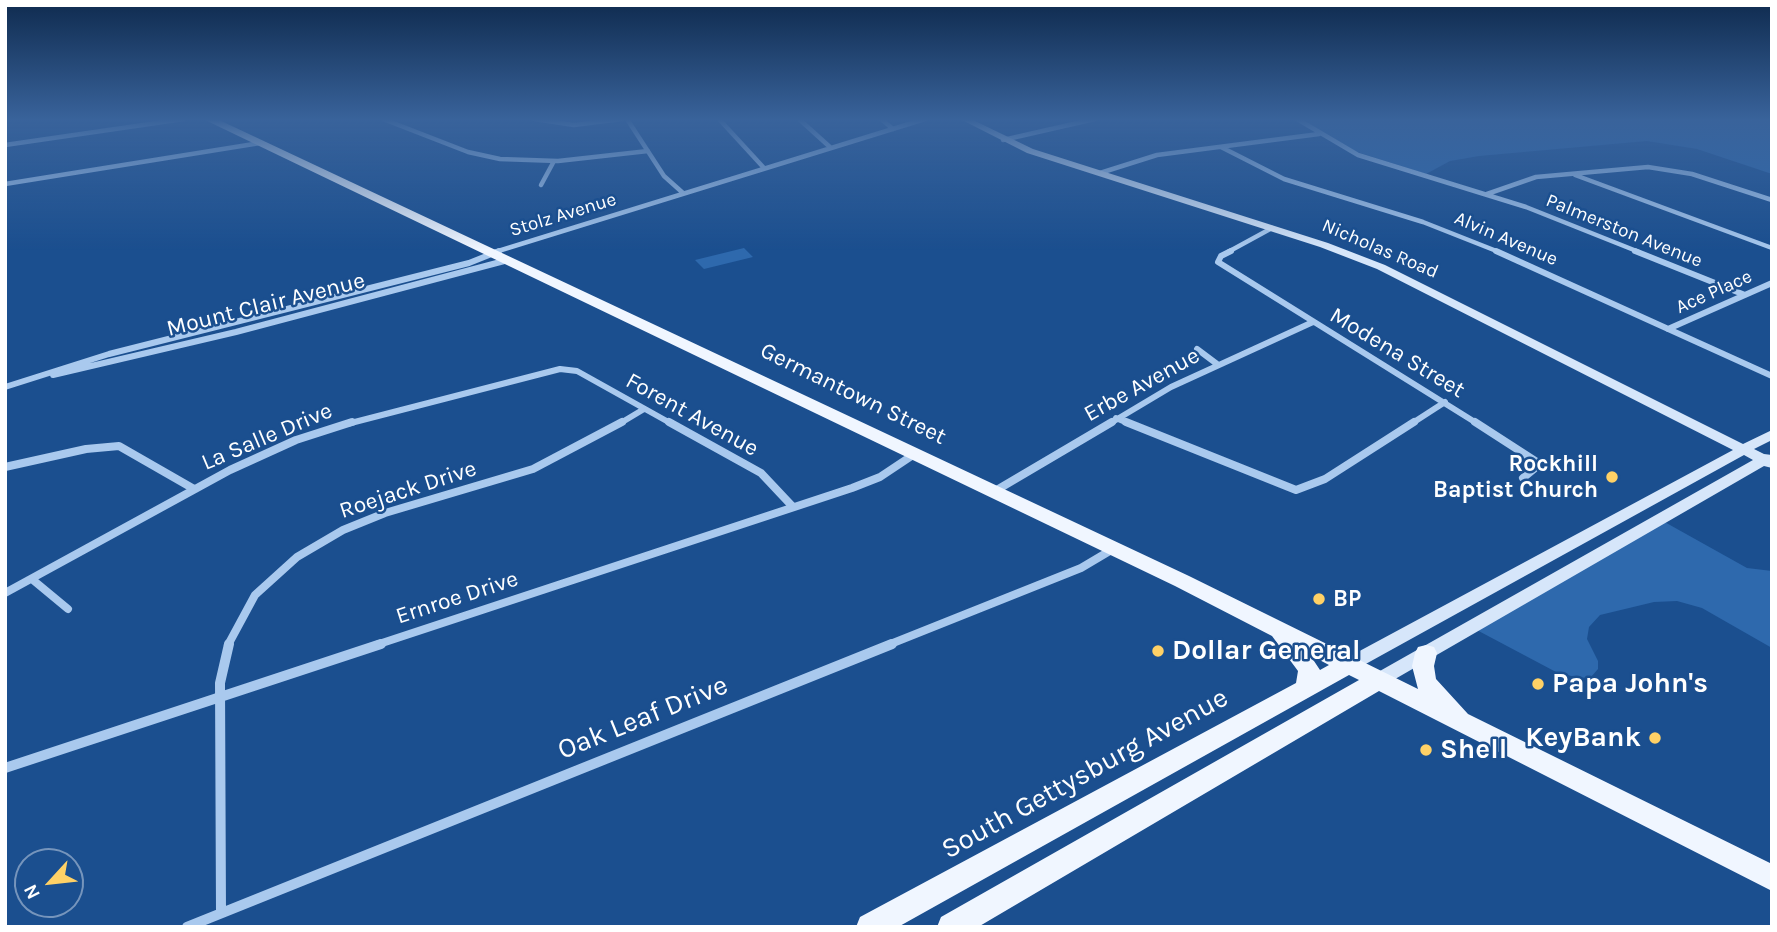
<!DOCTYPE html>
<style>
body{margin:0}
#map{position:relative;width:1777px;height:932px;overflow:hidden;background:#1b4f8f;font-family:Karla,sans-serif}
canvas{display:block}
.frame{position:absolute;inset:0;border:7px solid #fff;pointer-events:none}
.north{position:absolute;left:14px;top:848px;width:70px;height:70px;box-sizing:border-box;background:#1b4f8f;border:2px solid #7695bc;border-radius:50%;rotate:243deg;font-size:19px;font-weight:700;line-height:28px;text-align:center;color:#fff}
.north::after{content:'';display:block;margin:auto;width:24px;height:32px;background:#ffd166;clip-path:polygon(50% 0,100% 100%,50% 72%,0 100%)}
</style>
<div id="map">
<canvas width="1777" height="932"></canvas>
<div class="frame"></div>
<div class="north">N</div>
</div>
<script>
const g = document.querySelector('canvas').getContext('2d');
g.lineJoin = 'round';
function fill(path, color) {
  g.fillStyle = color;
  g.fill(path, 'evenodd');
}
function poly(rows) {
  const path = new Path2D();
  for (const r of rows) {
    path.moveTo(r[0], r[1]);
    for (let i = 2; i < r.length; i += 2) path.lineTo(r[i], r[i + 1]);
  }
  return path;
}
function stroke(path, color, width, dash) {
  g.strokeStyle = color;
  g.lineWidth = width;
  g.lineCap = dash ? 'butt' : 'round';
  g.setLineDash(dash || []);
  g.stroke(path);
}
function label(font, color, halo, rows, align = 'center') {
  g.font = font + ' Karla,sans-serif';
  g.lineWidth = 5;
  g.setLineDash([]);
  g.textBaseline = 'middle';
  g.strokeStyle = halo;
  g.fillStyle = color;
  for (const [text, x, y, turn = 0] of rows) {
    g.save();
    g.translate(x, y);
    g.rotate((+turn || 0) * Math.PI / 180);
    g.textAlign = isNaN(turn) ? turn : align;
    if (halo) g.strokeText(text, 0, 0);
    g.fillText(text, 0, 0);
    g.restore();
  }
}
fill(poly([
 [1300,119,1772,119,1772,174,1697,149,1647,141,1479,156,1450,161,1426,174,1351,150],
 [744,248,753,257,704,269,695,260],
 [1661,520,1747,568,1772,571,1772,648,1702,608,1677,601,1654,602,1600,615,1589,627,1587,639,1598,661,1598,669,1591,677,1579,678,1556,672,1473,628]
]), '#2e69ad');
stroke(poly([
 [383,119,468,152,500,159,558,161,648,151],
 [534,119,574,125,622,119],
 [627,119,664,176,683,193],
 [719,119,764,168],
 [799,119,831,148],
 [881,119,893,129],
 [1297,119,1358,155,1526,207,1639,252],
 [1003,140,1095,119],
 [5,145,184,119],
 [1221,147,1284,179,1423,222,1499,252],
 [1100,173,1157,155,1319,134],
 [1575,175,1772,248],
 [5,184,260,143],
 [541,185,554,161],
 [1487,194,1536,177,1648,167,1692,174,1772,200],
 [495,252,925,119],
 [1228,252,1272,228]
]), '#a9c9ee', 4.5);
stroke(poly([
 [1231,251,1221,256,1218,262,1478,424],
 [1496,251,1772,376],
 [1635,251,1745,295],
 [1668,329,1772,283],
 [1197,349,1217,364],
 [53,375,236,332,508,260],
 [5,387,109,354,469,263,499,251],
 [1116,418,1130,424],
 [347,424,560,369,577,371,672,424],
 [619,424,644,409],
 [1109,424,1171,387,1313,322],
 [1411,424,1445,402]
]), '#a9c9ee', 6);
stroke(poly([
 [669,422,761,473,793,507],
 [1126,422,1296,490,1325,479,1414,422],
 [1475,422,1540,464,1523,478],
 [5,467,86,449,119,446,194,489],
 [995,491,1112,422],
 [33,580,68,609],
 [5,593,230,470,296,440,352,422],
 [228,645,255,595,297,557,343,530,385,513,533,469,622,422],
 [376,645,852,488,880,477,916,453],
 [888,645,1081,568,1113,549]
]), '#a9c9ee', 8);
stroke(poly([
 [5,768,381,644],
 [221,913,220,683,229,644],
 [187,927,892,644]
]), '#a9c9ee', 10);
fill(poly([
 [960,119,971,119,1033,149,1328,243,1385,265,1743,444,1772,430,1772,440,1754,449,1764,454,1772,455,1772,468,1764,466,1383,686,1377,688,1371,686,1368,681,1371,676,1753,460,1744,455,1353,671,1347,673,1341,671,1338,666,1341,661,1733,450,1377,269,1320,247,1027,153,960,119]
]), '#d6e6fa');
fill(poly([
 [203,119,217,119,1189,576,1418,689,1412,666,1415,653,1418,647,1426,645,1434,647,1437,653,1434,666,1436,679,1468,714,1772,864,1772,891,1379,691,978,927,937,927,941,917,1359,680,1349,675,898,927,856,927,860,917,1296,683,1298,671,1272,636,1175,586,203,119],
 [1310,655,1329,665,1320,670,1310,655]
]), '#f0f6ff');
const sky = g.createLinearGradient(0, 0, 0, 250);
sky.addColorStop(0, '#0f2b4f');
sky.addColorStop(0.48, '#39639b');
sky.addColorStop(1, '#39639b00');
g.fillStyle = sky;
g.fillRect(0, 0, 1777, 250);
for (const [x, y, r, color] of [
 [1612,477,7,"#ffd166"],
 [1319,599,7,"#ffd166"],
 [1158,651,7,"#ffd166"],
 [1538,684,7,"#ffd166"],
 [1655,738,7,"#ffd166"],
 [1426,750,7,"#ffd166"]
]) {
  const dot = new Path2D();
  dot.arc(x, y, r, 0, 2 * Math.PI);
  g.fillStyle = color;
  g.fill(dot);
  stroke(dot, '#1b4f8f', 2.5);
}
label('19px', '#fff', '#1b4f8f', [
 ["Stolz Avenue",563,215,-17],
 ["Palmerston Avenue",1624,231,22],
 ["Alvin Avenue",1506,239,23],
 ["Nicholas Road",1380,249,23],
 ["Ace Place",1714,292,-24]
]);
label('23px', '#fff', '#1b4f8f', [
 ["Mount Clair Avenue",266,305,-14],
 ["Modena Street",1397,353,31],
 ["Erbe Avenue",1142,385,-29],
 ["Germantown Street",853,394,26],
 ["Forent Avenue",692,415,29],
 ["La Salle Drive",267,437,-23],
 ["Roejack Drive",408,490,-18],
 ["Ernroe Drive",457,598,-18]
]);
label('bold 23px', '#fff', '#1b4f8f', [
 ["Rockhill",1598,464],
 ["Baptist Church",1598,490],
 ["BP",1333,599,"left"]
], 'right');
label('bold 28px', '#fff', '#1b4f8f', [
 ["Dollar General",1172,651],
 ["Papa John's",1552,684],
 ["KeyBank",1641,738,"right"],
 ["Shell",1440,750]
], 'left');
label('28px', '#fff', '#1b4f8f', [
 ["Oak Leaf Drive",643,718,-22],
 ["South Gettysburg Avenue",1085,774,-29]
]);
</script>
